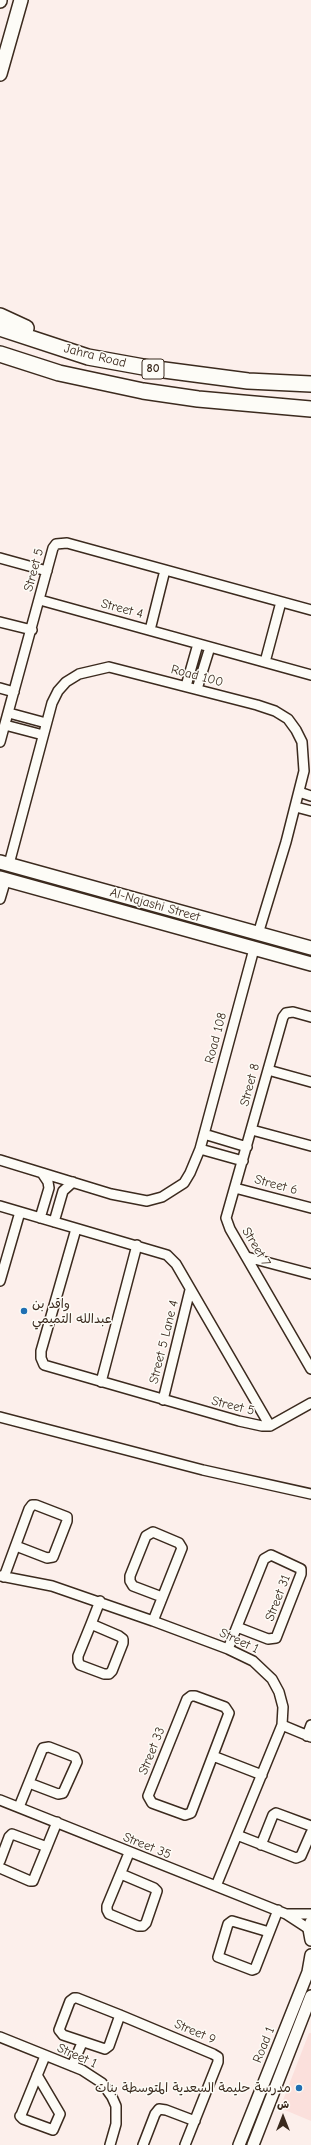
<!DOCTYPE html>
<meta charset="utf-8">
<style>
body{margin:0}
#map{position:relative;width:311px;height:2145px;overflow:hidden;background:#fcefeb;font-family:"Comic Neue","Playpen Sans Arabic",sans-serif}
canvas{display:block}
.north{position:absolute;left:263px;top:2097px;width:40px;height:40px;-webkit-text-stroke:3px #fdfcf7;paint-order:stroke;rotate:0deg;font-size:11px;font-weight:700;line-height:16px;text-align:center;color:#3b2a1e}
.north::after{content:'';display:block;margin:auto;width:14px;height:18px;background:#3b2a1e;clip-path:polygon(50% 0,100% 100%,50% 72%,0 100%)}
</style>
<div id="map">
<canvas width="311" height="2145"></canvas>
<div class="north">ش</div>
</div>
<script>
const g = document.querySelector('canvas').getContext('2d');
g.lineJoin = 'round';
function fill(path, color) {
  g.fillStyle = color;
  g.fill(path, 'evenodd');
}
function poly(rows) {
  const path = new Path2D();
  for (const r of rows) {
    path.moveTo(r[0], r[1]);
    for (let i = 2; i < r.length; i += 2) path.lineTo(r[i], r[i + 1]);
  }
  return path;
}
function stroke(path, color, width, dash) {
  g.strokeStyle = color;
  g.lineWidth = width;
  g.lineCap = dash ? 'butt' : 'round';
  g.setLineDash(dash || []);
  g.stroke(path);
}
function label(font, color, halo, rows, align = 'center') {
  g.font = font + ' "Comic Neue","Playpen Sans Arabic",sans-serif';
  g.lineWidth = 3;
  g.setLineDash([]);
  g.textBaseline = 'middle';
  g.strokeStyle = halo;
  g.fillStyle = color;
  for (const [text, x, y, turn = 0] of rows) {
    g.save();
    g.translate(x, y);
    g.rotate((+turn || 0) * Math.PI / 180);
    g.textAlign = isNaN(turn) ? turn : align;
    if (halo) g.strokeText(text, 0, 0);
    g.fillText(text, 0, 0);
    g.restore();
  }
}
fill(poly([
 [309,2033,311,2033,311,2121,280,2108]
]), '#fbe0dc');
const minor = poly([
 [0,558,47,571],
 [40,600,311,675],
 [0,622,32,630],
 [150,630,165,570],
 [265,662,281,602],
 [186,686,198,644],
 [0,688,14,692],
 [197,689,210,647],
 [9,713,46,723],
 [5,725,43,735],
 [0,742,53,548,56,544,67,543,311,610],
 [299,792,311,796],
 [296,807,311,811],
 [9,864,52,703,58,691,66,682,79,674,109,667,257,705,275,711,288,719,296,730,302,742,304,771,286,842,258,934],
 [0,899,6,879],
 [311,1017,293,1012,286,1013,283,1017,226,1218,230,1229,311,1369],
 [268,1070,311,1082],
 [252,1130,311,1146],
 [204,1134,247,1147],
 [200,1149,243,1161],
 [0,1160,111,1194,147,1201,162,1197,184,1183,190,1173,200,1149,254,949],
 [235,1188,311,1208],
 [0,1206,167,1255,176,1264,270,1426],
 [40,1218,49,1188,48,1182,42,1173],
 [54,1222,63,1191,73,1182],
 [76,1229,41,1351,41,1358,44,1365,239,1421,262,1426,270,1426,311,1403],
 [247,1257,311,1274],
 [0,1281,20,1212],
 [101,1382,137,1245],
 [163,1400,190,1290],
 [0,1417,203,1470,311,1494],
 [0,1576,52,1586,153,1621,228,1649,253,1661,272,1679,279,1692,283,1707,282,1725,216,1886],
 [4,1577,29,1509,32,1505,36,1505,67,1517,67,1521,53,1557,47,1558,16,1546],
 [153,1621,182,1548,179,1543,153,1532,146,1536,130,1576,130,1581,133,1586,162,1597],
 [91,1624,119,1636,123,1639,123,1643,112,1671,109,1674,104,1674,80,1665,78,1661,78,1656,91,1624,100,1601],
 [228,1649,264,1559,271,1555,301,1569,301,1574,276,1638,268,1639,237,1627],
 [191,1696,195,1696,225,1707,229,1713,191,1813,185,1815,152,1803,148,1796,187,1699,191,1696],
 [282,1725,311,1737],
 [307,1736,311,1725],
 [213,1756,262,1775],
 [0,1800,286,1914,309,1929],
 [19,1807,42,1750,43,1748,49,1747,75,1757,77,1762,63,1793,58,1794,29,1783],
 [237,1835,296,1858,301,1856,311,1833],
 [261,1845,273,1815,276,1813,311,1826],
 [0,1861,9,1837,12,1834,47,1847],
 [0,1868,30,1881,33,1881,57,1822],
 [121,1874,154,1888,157,1891,146,1923,143,1926,138,1926,109,1914,107,1910,107,1906,129,1853],
 [287,1914,311,1914],
 [269,1932,232,1921,228,1924,218,1957,252,1970,255,1969,278,1910],
 [120,2015,109,2046,105,2049,63,2035,59,2030,70,2001,74,1998,77,1998,120,2015,213,2054,218,2057,218,2062,185,2145],
 [0,2037,82,2070,102,2083,112,2097,116,2106,116,2124,110,2145],
 [72,2066,82,2043],
 [37,2075,60,2114,53,2130,23,2119,20,2116,21,2115,45,2056],
 [143,2145,155,2114,159,2109,166,2110,195,2121]
]);
const tertiary = poly([
 [311,1922,309,1929,311,1940],
 [239,2145,308,1972,311,1955],
 [253,2145,311,1996]
]);
const secondary = poly([
 [0,1,0,0],
 [0,74,21,0],
 [0,862,311,948],
 [0,878,311,964]
]);
const trunk = poly([
 [0,316,26,328],
 [0,328,88,357,149,368,248,381,311,384],
 [0,354,59,373,143,391,198,399,311,409]
]);
stroke(minor, '#3b2a1e', 12);
stroke(tertiary, '#3b2a1e', 14);
stroke(secondary, '#3b2a1e', 16);
stroke(trunk, '#3b2a1e', 18);
stroke(minor, '#fdfcf7', 9);
stroke(tertiary, '#fdfcf7', 11);
stroke(secondary, '#fdfcf7', 13);
stroke(trunk, '#fdfcf7', 15);
for (const [x, y, r, color] of [
 [24,1311,4,"#1f6fb2"],
 [299,2088,4,"#1f6fb2"]
]) {
  const dot = new Path2D();
  dot.arc(x, y, r, 0, 2 * Math.PI);
  g.fillStyle = color;
  g.fill(dot);
  stroke(dot, '#fdfcf7', 1.5);
}
for (const [x, y, w] of [
 [153,369,22]
]) {
  const box = new Path2D();
  box.roundRect(x - w / 2, y - 10, w, 20, 3);
  g.fillStyle = '#fdfcf7';
  g.fill(box);
  stroke(box, '#3b2a1e', 1);
}
label('bold 12px', '#3b2a1e', null, [
 ["80",153,369]
]);
label('13px', '#3b2a1e', '#fdfcf7', [
 ["Jahra Road",95,356,14],
 ["Street 5",34,570,-75],
 ["Street 4",122,609,15],
 ["Road 100",197,676,15],
 ["Al-Najashi Street",155,905,16],
 ["Road 108",216,1038,-75],
 ["Street 8",250,1085,-75],
 ["Street 6",276,1185,15],
 ["Street 7",256,1247,59],
 ["Street 5 Lane 4",164,1342,-76],
 ["Street 5",233,1406,14],
 ["Street 31",278,1598,-69],
 ["Street 1",239,1641,25],
 ["Street 33",152,1751,-68],
 ["Street 35",147,1846,22],
 ["Street 9",195,2032,23],
 ["Road 1",264,2045,-68],
 ["Street 1",77,2056,24]
]);
label('13px', '#3b2a1e', '#fdfcf7', [
 ["واقد بن",32,1304],
 ["عبدالله التميمي",32,1319],
 ["مدرسة حليمة السعدية المتوسطة بنات",291,2088,"right"]
], 'left');
</script>
